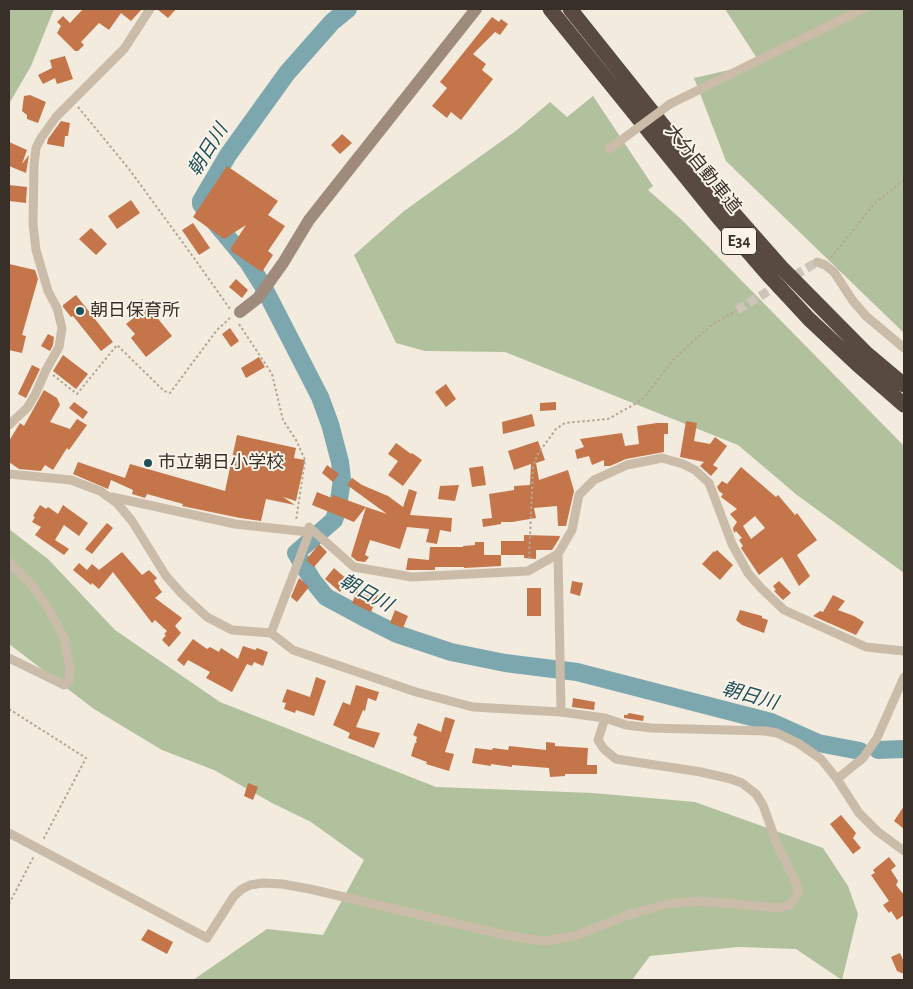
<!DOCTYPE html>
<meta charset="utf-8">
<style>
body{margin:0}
#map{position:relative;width:913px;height:989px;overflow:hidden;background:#f2ebde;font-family:"Alegreya Sans",sans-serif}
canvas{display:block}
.frame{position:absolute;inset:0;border:10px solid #382f29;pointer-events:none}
</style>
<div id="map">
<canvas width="913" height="989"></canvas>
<div class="frame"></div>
</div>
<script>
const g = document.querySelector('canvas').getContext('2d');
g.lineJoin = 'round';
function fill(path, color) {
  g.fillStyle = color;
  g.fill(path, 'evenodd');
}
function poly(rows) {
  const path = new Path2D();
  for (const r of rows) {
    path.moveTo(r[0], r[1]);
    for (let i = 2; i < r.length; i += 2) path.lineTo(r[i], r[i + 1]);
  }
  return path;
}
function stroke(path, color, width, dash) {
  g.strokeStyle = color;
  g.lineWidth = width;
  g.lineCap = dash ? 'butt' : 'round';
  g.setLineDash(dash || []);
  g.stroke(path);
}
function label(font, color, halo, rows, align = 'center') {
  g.font = font + ' "Alegreya Sans","Noto Sans JP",sans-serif';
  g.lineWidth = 4;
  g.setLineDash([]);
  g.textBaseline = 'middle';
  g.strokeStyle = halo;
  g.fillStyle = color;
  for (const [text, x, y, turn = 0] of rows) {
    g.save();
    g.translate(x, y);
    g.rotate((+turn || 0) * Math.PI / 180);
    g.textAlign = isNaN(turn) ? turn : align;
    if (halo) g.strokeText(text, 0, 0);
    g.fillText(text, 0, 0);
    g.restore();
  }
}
fill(poly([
 [9,9,54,9,31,66,9,104],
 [725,9,904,9,904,333,726,161,694,78,760,63],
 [593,96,653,186,648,190,682,220,904,446,904,573,797,495,738,445,505,352,425,351,396,343,354,255,404,211,517,130,550,102,567,117],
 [9,529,48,559,115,630,220,702,436,787,593,793,695,802,823,848,848,886,858,914,842,980,796,949,738,947,650,956,632,980,193,980,267,929,323,935,364,860,311,822,272,803,214,770,162,750,94,709,9,644]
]), '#b1c19d');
stroke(poly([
 [348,9,332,22,287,73,228,155,201,201,201,204,209,215,248,262,263,286,320,397,330,424,340,462,342,479,338,507,334,520,296,553,313,581,326,597,367,619,397,634,451,652,505,663,577,672,771,722,818,743,860,751],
 [878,750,904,749]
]), '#7da7af', 18);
fill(poly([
 [83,9,142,9,131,21,121,13,109,30,99,23,81,42,84,45,78,51,75,51,57,33,61,26,57,22,63,16,70,23],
 [157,9,176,9,168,18],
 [492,17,499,22,501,19,508,24,500,35,495,32,473,54,486,64,482,70,493,79,461,120,451,112,447,118,432,106,447,88,440,82],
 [65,56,73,79,57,84,55,78,43,84,38,75,52,68,50,60],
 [30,95,46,102,38,123,27,119,27,115,22,111,24,96],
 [61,121,70,123,68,136,65,136,64,147,47,144,48,139],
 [342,134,352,143,340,154,331,145],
 [9,142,27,150,22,164,29,155,26,173,9,166],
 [227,166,278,201,268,215,285,226,268,251,273,255,262,272,231,251,231,248,246,225,224,239,193,217],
 [9,185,27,187,26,203,9,201],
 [131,200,140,213,117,229,108,216],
 [193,223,210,248,199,255,182,230],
 [91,228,107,244,96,255,79,239],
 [9,264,35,270,38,279,22,335,26,336,22,353,9,350],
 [236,279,248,290,242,298,229,287],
 [76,295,113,342,101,351,73,316,71,317,63,307,63,305],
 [142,299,172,336,146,357,131,338,135,334,126,324,141,312,134,305],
 [230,328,239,341,231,347,222,334],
 [48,334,54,337,53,345,50,351,41,346],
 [63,355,88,374,76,389,53,371],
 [259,357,265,367,246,378,241,368],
 [32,365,40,369,26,398,18,394],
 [446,384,456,399,446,407,435,392],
 [44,390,57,398,60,405,50,422,70,429,77,419,87,425,69,450,67,448,53,470,45,465,41,471,19,469,9,462,9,441,20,423,24,426],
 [74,402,88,412,83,419,69,408],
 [556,402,556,410,540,411,540,403],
 [532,414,535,426,503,434,502,422],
 [686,421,697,423,694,441,710,444,715,437,727,446,713,465,718,468,711,476,700,466,704,462,680,457],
 [657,423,668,423,668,434,664,434,664,452,626,459,610,466,604,466,604,460,592,465,589,456,577,459,575,450,584,447,580,439,622,433,625,446,639,444,637,426],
 [237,435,296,448,294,458,305,460,296,501,283,497,295,505,266,499,261,521,240,518,182,506,183,504,147,494,145,498,132,494,133,490,111,480,108,489,73,474,78,462,125,478,130,464,225,491],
 [538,441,545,460,536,463,539,480,568,470,574,491,566,526,558,526,557,506,534,508,536,518,512,522,501,522,501,524,483,527,482,519,492,518,489,494,514,490,514,486,530,485,531,464,514,470,508,451],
 [396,443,411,454,412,453,422,460,403,486,388,475,398,461,388,454],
 [327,465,339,474,333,482,322,473],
 [483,466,486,485,472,487,469,468],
 [741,467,776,497,778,495,795,515,797,513,817,540,797,555,810,576,799,586,782,557,759,575,741,548,743,546,739,540,742,538,736,531,734,533,733,528,737,522,730,514,737,509,721,497,723,494,719,491,717,487,722,481,727,484],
 [755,516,765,528,751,539,743,526],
 [352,478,362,485,388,496,403,507,409,489,417,492,410,515,452,518,451,532,440,530,437,544,426,542,429,529,407,527,400,549,370,540,365,555,369,557,365,562,357,561,351,556,366,507,387,514,347,485],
 [459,485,455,501,438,499,440,486],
 [317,492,332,498,333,495,366,507,354,522,312,505],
 [40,505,46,509,48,507,58,514,63,505,88,523,79,536,64,525,55,540,69,549,64,555,35,535,41,527,32,522,35,517,33,516],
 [107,523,113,528,92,554,85,549],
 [524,535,560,536,559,539,552,550,536,550,536,559,524,558,524,555,501,555,501,541,524,541],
 [475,542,484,542,484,555,501,555,501,566,464,568,464,567,435,567,435,570,406,570,408,558,429,560,430,547,463,547,463,546,475,545],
 [319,544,327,552,314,567,306,560],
 [717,550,733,565,720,580,702,564,714,551,715,552],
 [122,552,142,575,149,570,157,578,154,581,162,592,155,598,182,618,175,626,181,633,169,647,162,640,166,635,164,634,167,631,155,620,152,623,113,572,99,589,92,583,91,585,73,570,79,563,87,570,92,564,99,570],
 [334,568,349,581,340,592,325,579],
 [299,578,309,587,297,602,291,597],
 [572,581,583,583,580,596,570,593],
 [779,581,791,593,783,600,774,591,776,590,773,586],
 [527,588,541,588,541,616,527,616],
 [357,591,368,596,370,591,378,595,371,612,352,603],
 [833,595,845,601,838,610,854,616,864,622,856,635,813,616,820,611,823,612],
 [395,610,408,616,403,628,390,623],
 [740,610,762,616,762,618,768,620,764,633,742,625,736,620],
 [193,639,207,649,210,647,219,652,221,648,238,659,243,646,255,650,257,648,268,652,263,666,254,662,252,666,247,664,232,692,206,678,210,672,188,660,184,666,177,660],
 [316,677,326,681,314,716,296,710,295,713,284,709,286,703,282,702,287,689,310,697],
 [356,685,379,692,376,701,368,698,365,711,363,710,356,727,380,733,374,748,348,738,350,733,333,725,343,702,350,705],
 [573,698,595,702,594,710,572,707],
 [629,713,644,716,643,721,624,718,624,715,627,715],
 [445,717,455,720,445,752,454,754,449,771,426,764,427,762,411,756,415,743,417,742,416,741,417,737,413,735,418,723,441,732],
 [546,742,555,743,555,746,588,748,587,765,597,765,597,774,565,774,565,776,550,777,549,768,512,765,512,767,491,764,491,766,472,763,475,748,492,750,493,748,508,750,509,746,546,750],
 [248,783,258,787,253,800,244,796],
 [904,806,904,829,894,821],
 [841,815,856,833,853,838,861,848,853,854,830,824],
 [889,857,896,866,891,870,898,881,896,885,904,895,904,915,897,920,891,911,889,913,883,905,889,901,871,875,875,873,873,870],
 [148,929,173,942,167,954,141,940],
 [900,953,904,962,904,974,897,971,891,957]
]), '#c47549');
stroke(poly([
 [737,310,817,262]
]), '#cdc5ba', 9, [9, 4.5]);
stroke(poly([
 [78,107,129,169,194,258,230,309],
 [831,258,874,204,904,180],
 [239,324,272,374,283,420,296,440,305,460,296,521],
 [53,375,77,394,117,345,164,391,170,393,217,330,230,318],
 [529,559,533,468,537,455,556,429,565,423,608,419,635,404,645,397,673,360,690,344,712,325,737,310],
 [9,709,86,758,43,840],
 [9,904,34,856]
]), '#b6a694', 2, [2.5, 2.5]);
stroke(poly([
 [670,104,863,9],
 [609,149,620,141],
 [817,262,825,265,834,272,853,301,866,316,904,348],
 [9,425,27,408,35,395,46,370,59,347,62,328,57,308,48,291,36,250,33,224,34,165,36,148,41,138,56,117,124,49,150,9],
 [9,474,71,480,100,491,117,503,132,521,166,576,182,594,207,617,232,630,271,633,293,650,416,692,473,707,561,712,605,718,626,725,651,728,765,731,777,733,798,743,821,759,837,779,859,813,877,831,904,851],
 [112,497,235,524,308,532],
 [309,527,354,567,412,577,528,571,558,554,572,530,579,495,594,480,627,465,662,458,683,464,695,470,709,483,732,544,748,573,761,588,784,610,866,647,904,651],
 [558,554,561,712],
 [9,562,32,585,50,611,64,638,70,669,69,681,64,685,9,658],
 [271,633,308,536,309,528],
 [837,779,863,758,877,738,904,677],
 [9,833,207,938,234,896,242,889,250,885,263,883,282,884,310,889,505,935,544,941,575,936,631,914,667,904,684,902,702,901,778,908,790,905,796,897,798,891,797,885,777,844,763,805,756,794,742,783,731,779,701,772,616,759,604,749,598,740,605,718]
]), '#cabca9', 9);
stroke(poly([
 [240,312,258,298,283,263,309,220,476,9]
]), '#9e8b7b', 12);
stroke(poly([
 [550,9,718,217,770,277,809,319,857,364,904,405],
 [570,9,729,208,781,267,866,353,904,385]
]), '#584a40', 15);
stroke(poly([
 [620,141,670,104]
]), '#cabca9', 9);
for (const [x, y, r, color] of [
 [80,311,5,"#1f4f59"],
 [148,463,5,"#1f4f59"]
]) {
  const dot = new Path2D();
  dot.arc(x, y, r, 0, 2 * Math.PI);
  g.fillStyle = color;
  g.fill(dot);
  stroke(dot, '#faf4ea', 2);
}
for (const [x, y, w] of [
 [739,241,35]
]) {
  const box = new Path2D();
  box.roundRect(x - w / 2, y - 13.5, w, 27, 4);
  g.fillStyle = '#faf4ea';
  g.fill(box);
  stroke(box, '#382f29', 1);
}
label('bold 16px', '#382f29', null, [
 ["E34",739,241]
]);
label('18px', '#382f29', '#faf4ea', [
 ["大分自動車道",703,169,51]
]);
label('18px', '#382f29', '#faf4ea', [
 ["朝日保育所",90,311],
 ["市立朝日小学校",158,463]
], 'left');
label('italic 19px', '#1f4f59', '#faf4ea', [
 ["朝日川",208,150,-58],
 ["朝日川",366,593,29],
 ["朝日川",750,696,16]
]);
</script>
